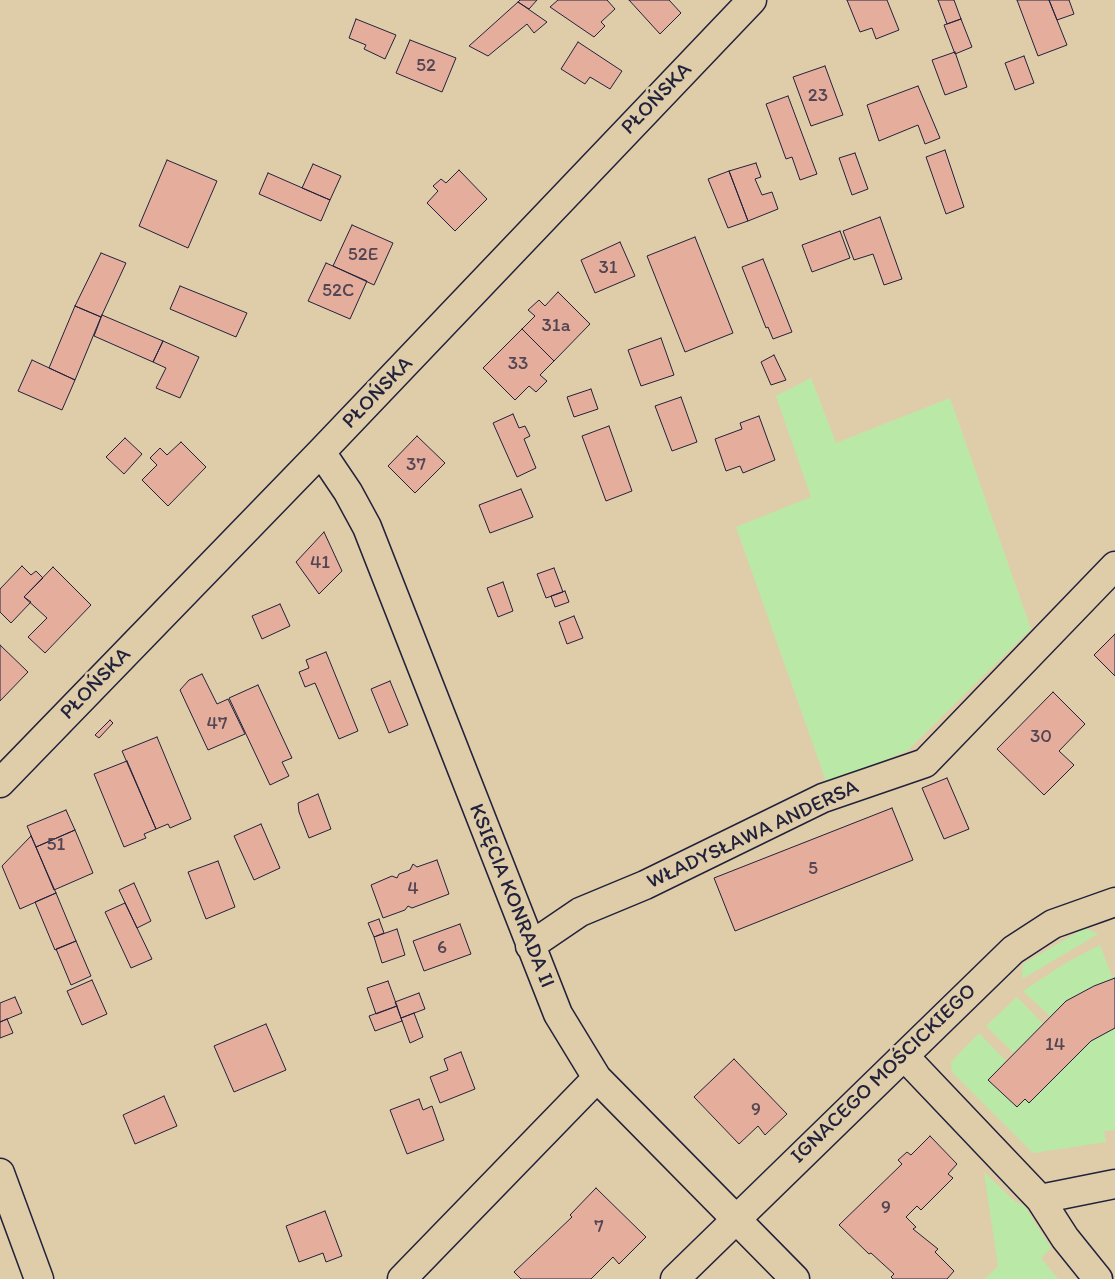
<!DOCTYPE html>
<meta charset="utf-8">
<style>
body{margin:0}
canvas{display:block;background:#dfcdaa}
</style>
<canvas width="1115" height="1279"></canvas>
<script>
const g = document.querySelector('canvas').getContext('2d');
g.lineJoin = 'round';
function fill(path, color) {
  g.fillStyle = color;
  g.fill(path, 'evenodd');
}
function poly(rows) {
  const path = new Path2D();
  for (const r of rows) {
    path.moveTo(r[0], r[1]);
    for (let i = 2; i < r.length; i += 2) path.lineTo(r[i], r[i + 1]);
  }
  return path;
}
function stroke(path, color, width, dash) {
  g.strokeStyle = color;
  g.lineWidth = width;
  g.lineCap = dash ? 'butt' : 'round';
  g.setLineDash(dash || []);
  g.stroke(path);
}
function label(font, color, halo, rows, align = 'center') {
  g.font = font + ' Itim,sans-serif';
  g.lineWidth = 5;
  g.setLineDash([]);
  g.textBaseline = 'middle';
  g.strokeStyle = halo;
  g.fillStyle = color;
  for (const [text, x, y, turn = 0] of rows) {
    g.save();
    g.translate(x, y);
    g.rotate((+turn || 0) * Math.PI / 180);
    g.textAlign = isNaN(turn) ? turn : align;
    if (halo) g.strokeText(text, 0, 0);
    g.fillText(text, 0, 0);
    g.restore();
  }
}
fill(poly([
 [811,378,836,443,950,398,1031,629,907,751,827,784,736,527,811,497,776,396],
 [1085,928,1098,934,1022,979,1023,964],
 [1100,945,1113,979,1094,986,1066,1001,1051,1017,1023,991,1064,964],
 [1017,997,1043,1024,1014,1053,986,1026],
 [1115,1028,1115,1130,1104,1131,1106,1142,1033,1153,952,1072,951,1062,979,1033,1006,1061,988,1080,1017,1107,1025,1099,1029,1102,1091,1041],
 [984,1172,1008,1195,1017,1203,1024,1205,1051,1248,1041,1258,1058,1279,985,1279,998,1266]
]), '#bae9a7');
const building = poly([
 [520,0,537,0,529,9,518,2,520,0],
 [558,0,607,0,615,9,601,22,605,26,594,37,550,7,558,0],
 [629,0,669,0,681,13,660,34,629,0],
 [847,0,887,0,899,30,876,39,872,28,860,32,847,0],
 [938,0,954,0,961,19,947,24,938,0],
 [1017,0,1049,0,1067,45,1038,56,1017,0],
 [1049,0,1069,0,1074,14,1057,20,1049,0],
 [518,2,547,22,534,33,527,24,488,56,469,46,518,2],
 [356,19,396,35,385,59,364,49,366,45,349,38,356,19],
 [961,19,972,47,955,54,944,25,961,19],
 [410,40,456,58,442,92,396,73,410,40],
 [578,42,622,71,610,89,590,77,585,84,561,69,578,42],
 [955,52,967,87,945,95,932,60,955,52],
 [1024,56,1034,83,1015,90,1005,63,1024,56],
 [825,66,843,115,811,126,793,77,825,66],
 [918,86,940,138,925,144,918,125,879,141,867,105,918,86],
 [788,96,817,174,800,180,792,157,786,159,766,104,788,96],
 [945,150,964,207,946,214,926,157,945,150],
 [855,153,868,189,852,195,839,158,855,153],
 [167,160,217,181,188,248,139,226,167,160],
 [756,163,761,177,755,179,762,195,772,192,778,209,748,221,729,171,756,163],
 [313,164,341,176,330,200,302,188,313,164],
 [459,170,487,199,455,231,427,203,438,191,433,186,441,179,446,183,459,170],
 [729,171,748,221,728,228,708,179,729,171],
 [268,173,330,200,321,221,259,194,268,173],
 [880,217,902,279,884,285,873,254,854,260,843,231,880,217],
 [352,225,393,243,374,285,333,266,352,225],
 [840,231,850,258,812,272,802,245,840,231],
 [695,237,733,333,685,352,647,256,695,237],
 [620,242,635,276,595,293,581,260,620,242],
 [101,253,126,263,101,317,75,306,101,253],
 [763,259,792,332,773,339,768,327,766,328,742,267,763,259],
 [326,263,367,281,350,319,308,301,326,263],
 [180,286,247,313,236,337,170,309,180,286],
 [558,292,590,324,554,361,522,329,535,316,528,310,539,300,545,306,558,292],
 [75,306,101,317,75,380,49,368,75,306],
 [102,315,163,341,153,362,94,336,102,315],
 [522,329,554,361,540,375,547,381,536,392,529,386,515,400,483,368,522,329],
 [661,338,674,375,641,386,628,350,661,338],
 [163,341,199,357,180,398,156,388,166,368,153,362,163,341],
 [774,355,786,380,771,385,761,362,774,355],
 [32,360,75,380,62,410,18,391,32,360],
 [591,389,598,409,574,417,567,397,591,389],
 [681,397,697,442,672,451,655,406,681,397],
 [513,414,519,428,525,426,530,436,524,439,536,468,517,477,493,423,513,414],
 [759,416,775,460,743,473,740,466,726,471,715,439,742,429,740,423,759,416],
 [609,426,632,491,606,501,582,436,609,426],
 [417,436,445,463,415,493,388,466,417,436],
 [125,438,142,454,124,474,106,457,125,438],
 [181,442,206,467,168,506,142,480,157,465,150,458,160,448,167,455,181,442],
 [521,489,533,517,490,533,479,505,521,489],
 [324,532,342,571,319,594,296,562,324,532],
 [22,566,31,575,36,571,43,578,24,597,31,602,11,623,0,612,0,589,22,566],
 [53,567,91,605,45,653,28,637,47,618,24,597,53,567],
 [554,568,563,592,546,598,537,574,554,568],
 [503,582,513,611,498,617,487,588,503,582],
 [565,591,569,602,555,607,551,596,565,591],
 [280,604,290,626,262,639,252,616,280,604],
 [574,616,583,638,567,644,559,622,574,616],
 [1115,634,1115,676,1094,655,1115,634],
 [0,645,28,672,0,701,0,645],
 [326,652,358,731,339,739,315,683,305,687,299,672,309,668,306,660,326,652],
 [202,674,217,704,228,699,245,734,208,750,180,690,189,680,202,674],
 [390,681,408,725,389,733,371,689,390,681],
 [258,685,292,758,282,762,289,776,270,785,229,698,258,685],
 [1053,692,1085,724,1059,751,1074,765,1044,795,997,749,1053,692],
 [110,720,113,723,99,738,95,735,110,720],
 [157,737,191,819,170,828,168,824,156,829,122,751,157,737],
 [127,761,156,829,144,834,146,838,124,847,94,774,127,761],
 [947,778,969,829,944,839,922,788,947,778],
 [318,794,331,829,309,838,299,812,298,803,318,794],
 [892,808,913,860,735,931,714,878,892,808],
 [66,810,75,830,36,847,27,826,66,810],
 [261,824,280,868,254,880,234,836,261,824],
 [75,830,93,873,54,890,36,847,75,830],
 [31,836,56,893,20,909,2,866,31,836],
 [437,860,449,894,412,908,408,906,405,910,383,918,371,885,392,876,397,878,399,874,410,870,413,864,417,867,437,860],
 [218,861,235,907,206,919,188,872,218,861],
 [134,883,151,921,137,928,119,890,134,883],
 [56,893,76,941,55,950,35,902,56,893],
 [125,903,152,959,131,968,105,912,125,903],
 [379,919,384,933,374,937,368,923,379,919],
 [460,924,471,954,424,971,413,941,460,924],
 [397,929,405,955,382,963,374,937,397,929],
 [76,941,91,976,71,985,56,949,76,941],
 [1115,978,1115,1028,1091,1041,1029,1103,1025,1099,1017,1107,988,1080,1066,1001,1094,986,1115,978],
 [92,980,107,1014,82,1025,67,991,92,980],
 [388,981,397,1006,376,1014,367,988,388,981],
 [419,993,425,1009,401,1018,395,1002,419,993],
 [15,997,22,1013,0,1022,0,1003,15,997],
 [397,1006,402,1021,375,1031,369,1016,397,1006],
 [414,1013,423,1037,410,1043,401,1018,414,1013],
 [7,1019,13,1033,0,1038,0,1022,7,1019],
 [266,1024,286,1070,234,1092,214,1046,266,1024],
 [461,1052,475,1089,440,1103,430,1077,448,1070,444,1059,461,1052],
 [734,1059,787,1114,765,1135,758,1126,739,1144,694,1097,734,1059],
 [164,1096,177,1126,135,1144,123,1115,164,1096],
 [419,1099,423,1110,432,1106,444,1140,407,1154,390,1110,419,1099],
 [930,1136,957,1164,948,1174,953,1178,921,1210,917,1206,906,1217,916,1227,913,1229,938,1249,935,1252,954,1271,947,1279,893,1279,891,1277,894,1274,871,1253,869,1254,839,1225,902,1164,898,1160,907,1152,911,1155,930,1136],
 [596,1188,646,1237,619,1264,613,1257,591,1279,521,1279,514,1272,572,1217,570,1215,596,1188],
 [325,1211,342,1256,326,1262,323,1253,299,1262,286,1226,325,1211]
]);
fill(building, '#e5ae9c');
stroke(building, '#22223b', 1);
const minor = poly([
 [321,452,348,492,367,527,558,1014,597,1078,795,1279],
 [0,783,321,452,752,0],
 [530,946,580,912,645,885,823,798,925,763,1115,566],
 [904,1056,1040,1199,1065,1238,1098,1279],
 [0,1173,39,1279],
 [1040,1199,1115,1184],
 [402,1279,597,1078],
 [675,1279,1013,950,1053,924,1115,902]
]);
stroke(minor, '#22223b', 31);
stroke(minor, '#dfcdaa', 28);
label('19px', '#534553', null, [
 ["52",426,66],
 ["23",818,96],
 ["52E",363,255],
 ["31",608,268],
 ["52C",338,291],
 ["31a",556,326],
 ["33",518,364],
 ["37",416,465],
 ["41",320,563],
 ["47",217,724],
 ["30",1041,737],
 ["51",56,845],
 ["5",813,869],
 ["4",413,889],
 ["6",442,948],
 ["14",1055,1045],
 ["9",756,1110],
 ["9",886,1208],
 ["7",599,1227]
]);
label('21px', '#22223b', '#dfcdaa', [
 ["PŁOŃSKA",657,99,-46],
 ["PŁOŃSKA",378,393,-46],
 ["PŁOŃSKA",96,684,-46],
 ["WŁADYSŁAWA ANDERSA",753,835,-25],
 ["KSIĘCIA KONRADA II",511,896,68],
 ["IGNACEGO MOŚCICKIEGO",884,1074,-44]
]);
</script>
